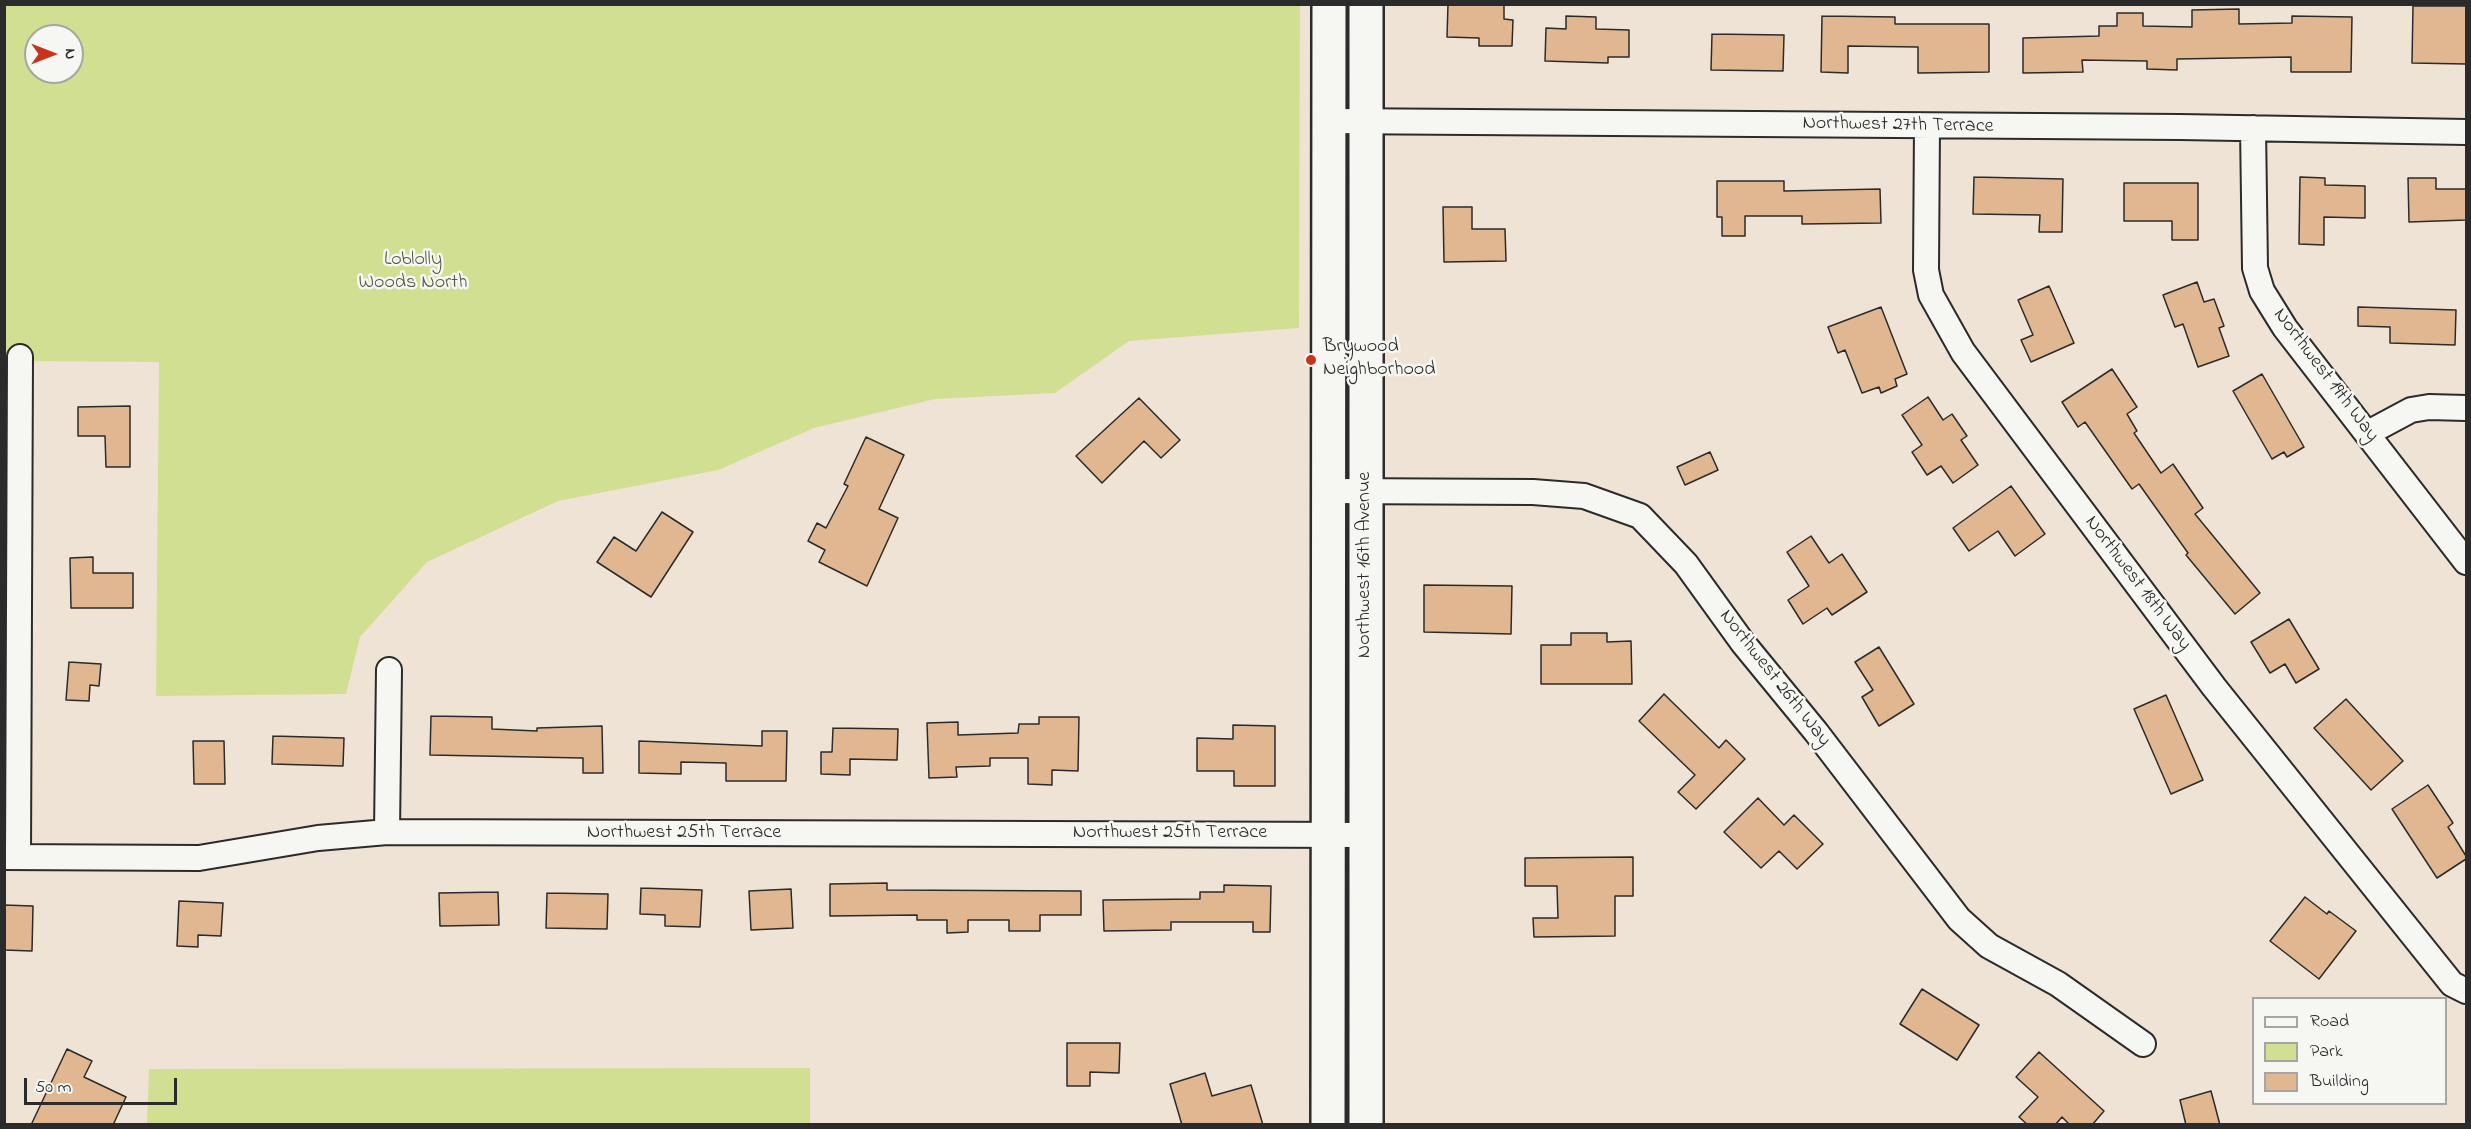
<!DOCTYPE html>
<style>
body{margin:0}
#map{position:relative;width:2471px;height:1129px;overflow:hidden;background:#efe3d5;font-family:"Indie Flower",sans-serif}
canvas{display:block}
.frame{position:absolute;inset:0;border:6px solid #2b2b2b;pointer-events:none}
.legend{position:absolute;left:2252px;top:997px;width:195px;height:108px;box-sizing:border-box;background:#f6f6f2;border:2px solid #a5a5a2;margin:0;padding:8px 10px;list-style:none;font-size:18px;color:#2b2b2b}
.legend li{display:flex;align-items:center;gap:12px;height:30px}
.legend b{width:30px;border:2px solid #a5a5a2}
.north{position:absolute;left:24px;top:24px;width:60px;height:60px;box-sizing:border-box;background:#f6f6f2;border:2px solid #a5a5a2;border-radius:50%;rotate:90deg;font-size:16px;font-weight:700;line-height:24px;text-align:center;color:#2b2b2b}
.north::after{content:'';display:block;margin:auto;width:21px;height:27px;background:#c8321e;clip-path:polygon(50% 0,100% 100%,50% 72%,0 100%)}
.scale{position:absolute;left:24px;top:1078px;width:153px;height:27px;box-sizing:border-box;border:3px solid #2b2b2b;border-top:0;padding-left:8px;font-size:18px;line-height:21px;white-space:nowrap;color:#2b2b2b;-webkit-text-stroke:4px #f6f6f2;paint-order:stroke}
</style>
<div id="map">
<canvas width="2471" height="1129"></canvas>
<div class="frame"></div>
<ul class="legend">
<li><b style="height:8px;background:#f6f6f2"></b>Road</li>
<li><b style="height:16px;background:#d1df93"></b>Park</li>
<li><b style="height:16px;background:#e0b790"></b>Building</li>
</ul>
<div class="north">N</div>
<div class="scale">50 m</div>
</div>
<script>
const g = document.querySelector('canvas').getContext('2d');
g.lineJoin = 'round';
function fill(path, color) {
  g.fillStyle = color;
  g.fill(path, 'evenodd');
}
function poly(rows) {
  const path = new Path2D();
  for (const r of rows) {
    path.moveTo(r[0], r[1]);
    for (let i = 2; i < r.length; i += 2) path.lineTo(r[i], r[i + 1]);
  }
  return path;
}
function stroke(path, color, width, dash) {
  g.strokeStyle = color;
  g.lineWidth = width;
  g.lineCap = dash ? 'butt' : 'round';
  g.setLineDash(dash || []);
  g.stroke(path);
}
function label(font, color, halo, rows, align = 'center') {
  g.font = font + ' "Indie Flower",sans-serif';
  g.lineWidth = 5;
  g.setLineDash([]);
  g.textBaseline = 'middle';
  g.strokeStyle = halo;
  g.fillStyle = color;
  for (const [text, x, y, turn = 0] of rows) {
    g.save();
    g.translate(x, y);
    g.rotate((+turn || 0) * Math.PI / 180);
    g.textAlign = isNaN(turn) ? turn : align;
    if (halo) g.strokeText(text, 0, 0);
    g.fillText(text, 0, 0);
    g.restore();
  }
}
fill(poly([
 [5,5,1300,5,1299,328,1129,341,1055,393,935,399,814,428,718,470,558,501,427,562,360,637,346,694,156,696,159,362,5,361],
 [36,36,72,36,72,72,36,72],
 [810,1068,810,1124,147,1124,149,1069]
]), '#d1df93');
const building = poly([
 [1448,4,1504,4,1504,19,1513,20,1512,46,1479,46,1479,38,1447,37,1448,4],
 [2413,6,2466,6,2466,64,2412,63,2413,6],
 [2239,9,2239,24,2292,23,2292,16,2352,17,2351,72,2291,72,2291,57,2177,59,2177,70,2147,69,2147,61,2082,60,2083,72,2023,73,2023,38,2099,36,2099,26,2117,26,2117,13,2143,13,2143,26,2192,27,2192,10,2239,9],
 [1566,16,1596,17,1596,29,1629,30,1629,57,1608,57,1608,63,1545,61,1546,28,1566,29,1566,16],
 [1822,16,1895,17,1895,24,1989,24,1989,72,1918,73,1918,47,1848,46,1848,73,1821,72,1822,16],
 [1712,34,1784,35,1783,71,1711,70,1712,34],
 [1974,177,2063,179,2062,232,2039,232,2040,215,1973,214,1974,177],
 [2300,177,2325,178,2325,185,2365,186,2365,218,2324,217,2324,245,2299,244,2300,177],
 [2408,178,2436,178,2436,189,2466,189,2466,220,2409,222,2408,178],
 [1717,181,1784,181,1784,191,1880,189,1881,223,1802,224,1802,216,1745,216,1745,236,1722,236,1722,217,1717,217,1717,181],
 [2124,183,2198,183,2198,240,2172,240,2172,221,2124,221,2124,183],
 [1443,207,1472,207,1472,229,1505,229,1506,261,1444,262,1443,207],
 [2197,282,2204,302,2214,299,2224,326,2219,328,2229,356,2198,367,2183,324,2175,327,2163,295,2197,282],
 [2049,286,2074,343,2031,362,2021,340,2033,335,2018,300,2049,286],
 [1881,307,1907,374,1895,379,1897,386,1881,393,1879,387,1862,393,1845,350,1838,353,1828,327,1881,307],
 [2358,307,2456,310,2455,345,2390,343,2390,327,2358,326,2358,307],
 [2112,369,2137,407,2127,414,2137,431,2134,433,2161,473,2173,464,2203,508,2195,514,2260,593,2235,614,2186,555,2188,553,2139,484,2132,489,2085,422,2078,427,2062,402,2112,369],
 [2262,374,2304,447,2287,457,2284,452,2272,459,2233,391,2262,374],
 [1928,397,1943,420,1952,414,1967,436,1961,440,1978,465,1953,483,1941,466,1927,475,1912,452,1922,445,1902,415,1928,397],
 [1139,398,1180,440,1161,458,1144,441,1102,483,1076,456,1139,398],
 [130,406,130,467,106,467,105,436,78,436,78,407,130,406],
 [866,437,904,455,879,509,898,518,867,586,819,562,825,550,808,541,817,523,826,528,848,486,844,484,866,437],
 [1710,452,1718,470,1685,485,1677,467,1710,452],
 [2011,486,2045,534,2015,556,1998,531,1969,551,1953,528,2011,486],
 [662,512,693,532,651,597,597,562,614,537,636,551,662,512],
 [1811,536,1829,563,1842,554,1867,592,1832,615,1827,608,1803,624,1788,600,1809,586,1787,552,1811,536],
 [93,557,93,573,133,573,133,608,71,608,70,558,93,557],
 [1424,585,1512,586,1511,634,1424,632,1424,585],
 [2289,619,2319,669,2296,683,2285,664,2270,673,2251,642,2289,619],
 [1571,633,1607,633,1607,642,1631,641,1632,684,1541,684,1541,645,1571,645,1571,633],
 [1879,647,1914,704,1879,726,1862,697,1873,690,1855,662,1879,647],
 [69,662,101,664,99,686,90,685,89,701,66,700,69,662],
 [1664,694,1719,748,1726,740,1745,759,1696,809,1678,792,1695,775,1639,721,1664,694],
 [2166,695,2203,780,2171,794,2134,709,2166,695],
 [2346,699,2403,761,2371,790,2314,728,2346,699],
 [431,716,492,717,492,729,537,731,537,728,602,726,603,773,583,773,583,758,430,755,431,716],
 [1039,717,1079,717,1078,771,1052,770,1052,785,1028,784,1028,758,990,758,990,766,956,767,957,777,929,778,927,723,958,722,958,735,1018,733,1019,724,1039,724,1039,717],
 [1233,725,1275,726,1275,786,1234,786,1234,771,1197,771,1197,738,1233,739,1233,725],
 [833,728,898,729,897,760,850,759,850,775,821,774,821,752,832,752,833,728],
 [762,731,787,731,786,781,726,781,726,763,681,762,681,774,639,773,639,741,762,746,762,731],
 [273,736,344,738,343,766,272,764,273,736],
 [193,741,224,741,225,784,194,784,193,741],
 [2428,785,2453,823,2448,827,2466,856,2466,859,2437,878,2392,809,2428,785],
 [1758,798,1784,825,1794,815,1823,844,1797,869,1779,851,1761,868,1724,832,1758,798],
 [1633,857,1633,896,1615,896,1615,936,1534,937,1533,918,1558,918,1557,886,1525,886,1525,858,1633,857],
 [887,883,887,890,1081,891,1081,915,1040,915,1040,931,1009,931,1009,920,968,920,968,932,947,933,947,920,917,920,917,915,830,916,830,884,887,883],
 [1224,885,1271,886,1270,932,1253,932,1253,922,1171,922,1171,930,1104,931,1103,900,1200,899,1200,892,1224,892,1224,885],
 [641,888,702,890,700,927,665,926,665,915,640,914,641,888],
 [791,889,793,928,751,930,749,891,791,889],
 [498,892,499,925,440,926,439,893,498,892],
 [547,893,608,894,607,929,546,928,547,893],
 [2305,897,2327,914,2329,911,2356,931,2319,979,2270,941,2305,897],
 [179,901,223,903,221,936,198,935,198,947,177,946,179,901],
 [4,905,33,906,32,951,4,950,4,905],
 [1922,989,1979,1025,1957,1060,1900,1024,1922,989],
 [1067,1043,1120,1043,1119,1073,1090,1072,1090,1086,1067,1086,1067,1043],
 [67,1049,92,1061,84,1077,126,1097,113,1125,31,1125,67,1049],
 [2039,1052,2104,1111,2092,1125,2070,1125,2062,1117,2055,1125,2028,1125,2019,1117,2038,1097,2016,1077,2039,1052],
 [1205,1073,1212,1096,1251,1085,1263,1125,1182,1125,1170,1084,1205,1073],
 [2211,1091,2220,1125,2186,1125,2180,1100,2211,1091]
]);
fill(building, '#e0b790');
stroke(building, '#2b2b2b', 1.5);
const street = poly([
 [1329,121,2180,127,2466,132],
 [1927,126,1926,270,1931,295,1963,352,2214,687,2452,984,2466,991],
 [2253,128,2255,268,2262,291,2285,328,2466,562],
 [2368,433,2411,410,2429,407,2466,408],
 [1330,491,1533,492,1584,496,1640,516,1686,564,1743,643,1816,732,1959,919,1989,946,2058,984,2143,1044],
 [387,832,389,670],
 [4,857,199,858,318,838,387,832,1366,835],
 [18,857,20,357]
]);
const secondary = poly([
 [1328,1124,1329,4],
 [1366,1124,1366,4]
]);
stroke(street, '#2b2b2b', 28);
stroke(secondary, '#2b2b2b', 38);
stroke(street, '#f6f6f2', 24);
stroke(secondary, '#f6f6f2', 33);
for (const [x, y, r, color] of [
 [1311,360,6,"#c8321e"]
]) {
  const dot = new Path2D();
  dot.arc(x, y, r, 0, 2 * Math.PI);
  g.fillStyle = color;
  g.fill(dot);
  stroke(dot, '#f6f6f2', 2);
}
label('20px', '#2b2b2b', '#f6f6f2', [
 ["Northwest 27th Terrace",1898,126,1],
 ["Northwest 19th Way",2325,376,53],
 ["Northwest 16th Avenue",1366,565,-90],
 ["Northwest 18th Way",2137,584,53],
 ["Northwest 26th Way",1774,679,52],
 ["Northwest 25th Terrace",684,834],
 ["Northwest 25th Terrace",1170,834]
]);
label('20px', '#545845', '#f6f6f2', [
 ["Loblolly",413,261],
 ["Woods North",413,284]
]);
label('20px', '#2b2b2b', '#f6f6f2', [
 ["Brywood",1323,348],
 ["Neighborhood",1323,371]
], 'left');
</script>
